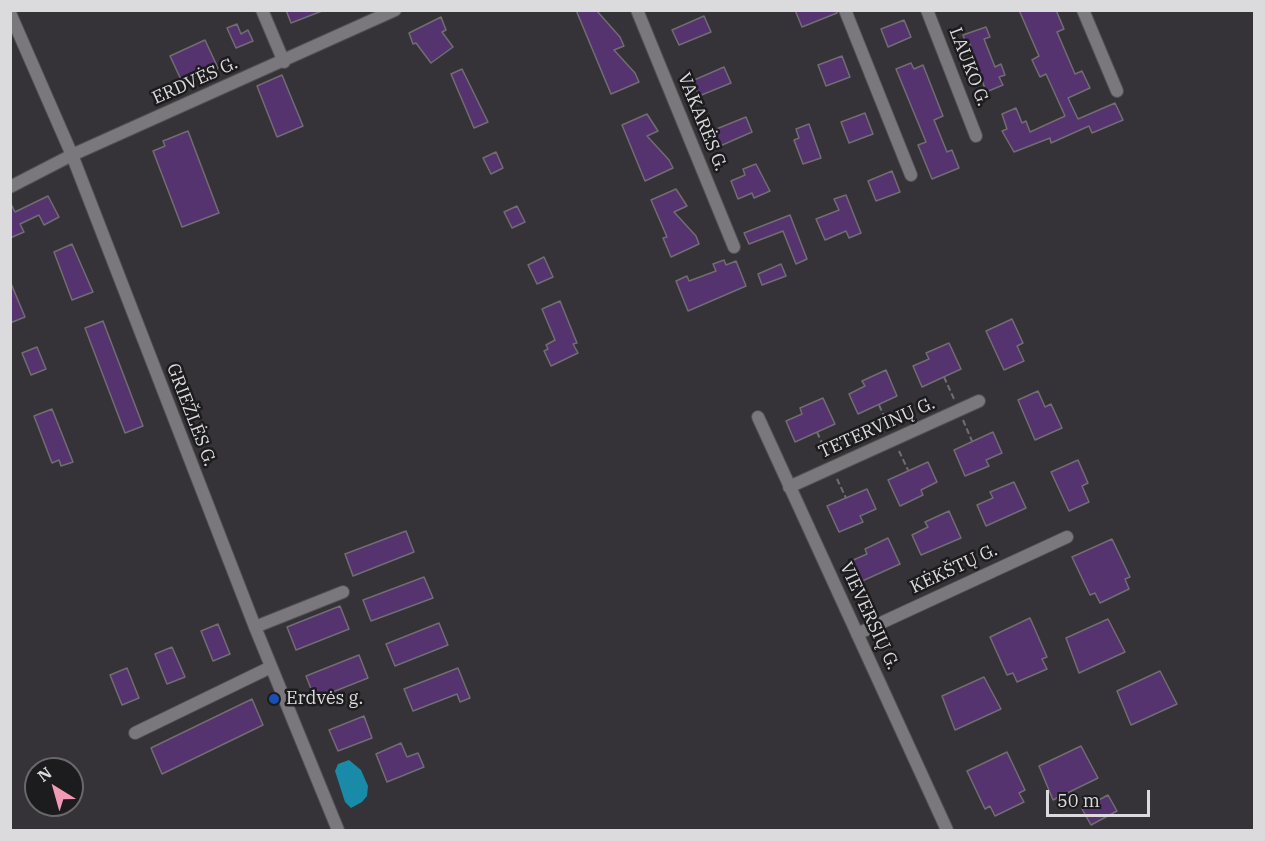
<!DOCTYPE html>
<meta charset="utf-8">
<style>
body{margin:0}
#map{position:relative;width:1265px;height:841px;overflow:hidden;background:#353337;font-family:"IBM Plex Serif",serif}
canvas{display:block}
.frame{position:absolute;inset:0;border:12px solid #dbdadd;pointer-events:none}
.north{position:absolute;left:24px;top:757px;width:60px;height:60px;box-sizing:border-box;background:#1c1b1d;border:2px solid #68676a;border-radius:50%;rotate:323deg;font-size:16px;font-weight:700;line-height:24px;text-align:center;color:#dbdadd}
.north::after{content:'';display:block;margin:auto;width:21px;height:27px;background:#f09ab5;clip-path:polygon(50% 0,100% 100%,50% 72%,0 100%)}
.scale{position:absolute;left:1046px;top:790px;width:104px;height:27px;box-sizing:border-box;border:3px solid #dbdadd;border-top:0;padding-left:8px;font-size:18px;line-height:21px;white-space:nowrap;color:#dbdadd;-webkit-text-stroke:4px #1c1b1d;paint-order:stroke}
</style>
<div id="map">
<canvas width="1265" height="841"></canvas>
<div class="frame"></div>
<div class="north">N</div>
<div class="scale">50 m</div>
</div>
<script>
const g = document.querySelector('canvas').getContext('2d');
g.lineJoin = 'round';
function fill(path, color) {
  g.fillStyle = color;
  g.fill(path, 'evenodd');
}
function poly(rows) {
  const path = new Path2D();
  for (const r of rows) {
    path.moveTo(r[0], r[1]);
    for (let i = 2; i < r.length; i += 2) path.lineTo(r[i], r[i + 1]);
  }
  return path;
}
function stroke(path, color, width, dash) {
  g.strokeStyle = color;
  g.lineWidth = width;
  g.lineCap = dash ? 'butt' : 'round';
  g.setLineDash(dash || []);
  g.stroke(path);
}
function label(font, color, halo, rows, align = 'center') {
  g.font = font + ' "IBM Plex Serif",serif';
  g.lineWidth = 5;
  g.setLineDash([]);
  g.textBaseline = 'middle';
  g.strokeStyle = halo;
  g.fillStyle = color;
  for (const [text, x, y, turn = 0] of rows) {
    g.save();
    g.translate(x, y);
    g.rotate((+turn || 0) * Math.PI / 180);
    g.textAlign = isNaN(turn) ? turn : align;
    if (halo) g.strokeText(text, 0, 0);
    g.fillText(text, 0, 0);
    g.restore();
  }
}
fill(poly([
 [349,760,361,770,368,786,367,796,362,802,351,808,345,802,335,771,338,764]
]), '#198ba8');
const building = poly([
 [286,10,321,10,322,11,291,23,286,10],
 [576,10,596,10,620,37,624,46,614,50,635,73,639,82,611,94,576,10],
 [795,10,837,10,837,13,802,27,795,10],
 [1019,10,1056,10,1064,29,1057,32,1075,74,1082,71,1090,88,1068,98,1078,119,1115,103,1123,120,1092,133,1089,126,1051,143,1050,138,1014,152,1002,131,1007,129,1002,114,1016,108,1022,123,1026,121,1030,132,1065,116,1046,74,1040,77,1032,60,1039,56,1019,10],
 [704,16,711,32,679,45,672,30,704,16],
 [441,17,446,30,442,32,453,47,431,63,416,43,413,44,409,33,441,17],
 [904,20,911,37,888,47,881,29,904,20],
 [237,24,241,34,248,30,253,41,236,48,227,28,237,24],
 [986,27,990,37,984,39,995,67,1001,64,1005,75,999,77,1003,85,986,92,970,44,967,46,963,35,986,27],
 [205,40,218,68,183,84,170,56,205,40],
 [842,56,850,77,826,86,818,65,842,56],
 [911,63,914,69,923,65,943,116,934,120,947,152,952,150,959,168,932,179,918,145,926,142,896,69,911,63],
 [724,67,731,83,699,96,692,81,724,67],
 [462,69,488,122,474,128,451,74,462,69],
 [282,75,303,126,277,137,257,86,282,75],
 [865,113,873,134,849,143,841,122,865,113],
 [647,114,658,131,647,136,669,160,673,168,645,181,622,125,647,114],
 [746,117,752,132,720,146,714,130,746,117],
 [809,124,821,158,803,164,794,140,799,138,796,129,809,124],
 [188,131,219,213,182,227,153,151,165,146,163,141,188,131],
 [496,152,503,168,491,174,483,158,496,152],
 [756,164,770,191,754,198,752,193,738,199,731,181,745,175,743,169,756,164],
 [892,171,900,192,876,201,868,181,892,171],
 [676,189,687,206,674,212,696,236,699,244,671,257,663,238,667,237,651,200,676,189],
 [846,195,861,233,849,238,846,231,825,240,816,219,839,210,834,199,846,195],
 [48,196,59,217,44,225,39,215,20,224,24,232,10,238,10,202,15,212,48,196],
 [517,206,525,222,512,228,504,212,517,206],
 [790,215,807,259,796,264,783,231,749,244,744,233,790,215],
 [72,244,93,292,72,300,54,252,72,244],
 [544,257,553,277,537,284,528,265,544,257],
 [724,260,726,265,736,261,746,286,688,311,676,281,687,276,689,281,716,271,713,264,724,260],
 [781,264,786,276,762,285,758,274,781,264],
 [10,281,25,317,10,323,10,281],
 [560,301,577,343,573,344,578,353,551,366,544,351,548,349,546,345,555,340,542,309,560,301],
 [1012,319,1023,343,1017,346,1024,361,1004,370,986,331,1012,319],
 [103,321,143,426,125,433,85,328,103,321],
 [949,343,961,369,922,387,913,366,929,359,926,353,949,343],
 [37,347,46,369,31,375,22,353,37,347],
 [886,370,897,396,858,414,849,394,865,386,862,381,886,370],
 [1038,391,1045,407,1051,404,1062,428,1035,440,1018,400,1038,391],
 [823,398,835,424,795,442,786,421,802,414,800,408,823,398],
 [52,409,73,462,61,466,59,460,52,463,34,416,52,409],
 [993,432,1002,453,986,460,989,466,965,476,954,450,993,432],
 [1078,460,1088,483,1082,486,1089,502,1069,511,1051,472,1078,460],
 [928,462,937,482,921,490,923,495,900,506,888,480,928,462],
 [1014,482,1026,508,986,526,977,505,993,498,990,492,1014,482],
 [867,489,876,509,860,516,863,522,839,532,827,506,867,489],
 [949,511,961,538,921,555,912,535,928,527,925,522,949,511],
 [406,531,414,552,353,576,345,554,406,531],
 [888,538,900,564,860,582,851,561,867,554,865,549,888,538],
 [1112,539,1130,577,1125,579,1129,589,1100,603,1095,593,1090,595,1072,557,1112,539],
 [424,577,433,598,371,621,363,600,424,577],
 [340,606,349,629,296,650,287,627,340,606],
 [1030,618,1047,657,1042,659,1047,669,1017,682,1013,673,1007,675,990,637,1030,618],
 [1108,619,1125,652,1079,673,1066,638,1108,619],
 [439,623,448,645,395,666,386,644,439,623],
 [218,624,230,654,213,661,201,631,218,624],
 [172,647,185,677,167,684,155,654,172,647],
 [359,655,368,678,315,699,306,676,359,655],
 [127,668,139,698,122,705,110,675,127,668],
 [458,668,470,698,460,702,457,694,413,711,404,689,458,668],
 [1160,671,1177,704,1131,725,1117,691,1160,671],
 [984,677,1001,709,955,730,942,696,984,677],
 [252,699,263,725,162,774,151,748,252,699],
 [364,716,372,738,338,751,329,730,364,716],
 [401,743,407,757,418,753,424,767,387,782,376,754,401,743],
 [1081,746,1098,778,1053,800,1039,766,1081,746],
 [1007,752,1025,790,1019,793,1024,802,995,816,990,806,985,809,967,771,1007,752],
 [1108,795,1117,811,1091,825,1082,809,1108,795]
]);
fill(building, '#54336f');
stroke(building, '#706e72', 1.5);
const minor = poly([
 [262,10,284,62],
 [637,10,734,247],
 [845,10,911,175],
 [927,10,976,136],
 [1083,10,1117,91],
 [10,13,72,155,255,627,338,830],
 [10,187,72,155,395,10],
 [758,417,947,830],
 [789,487,979,401],
 [255,627,343,592],
 [857,634,1067,537],
 [135,733,271,667]
]);
stroke(minor, '#515053', 14);
stroke(poly([
 [944,377,954,399],
 [879,405,889,427],
 [963,420,972,441],
 [817,432,828,457],
 [899,451,908,470],
 [837,479,846,498]
]), '#706e72', 2, [6, 3]);
stroke(minor, '#7a787c', 12);
for (const [x, y, r, color] of [
 [274,699,6,"#1a4fb4"]
]) {
  const dot = new Path2D();
  dot.arc(x, y, r, 0, 2 * Math.PI);
  g.fillStyle = color;
  g.fill(dot);
  stroke(dot, '#1c1b1d', 2);
}
label('18px', '#dbdadd', '#1c1b1d', [
 ["LAUKO G.",969,67,69],
 ["ERDVĖS G.",195,81,-24],
 ["VAKARĖS G.",702,122,68],
 ["GRIEŽLĖS G.",191,415,69],
 ["TETERVINŲ G.",877,428,-24],
 ["KĖKŠTŲ G.",954,569,-25],
 ["VIEVERSIŲ G.",869,616,65]
]);
label('18px', '#dbdadd', '#1c1b1d', [
 ["Erdvės g.",286,699]
], 'left');
</script>
